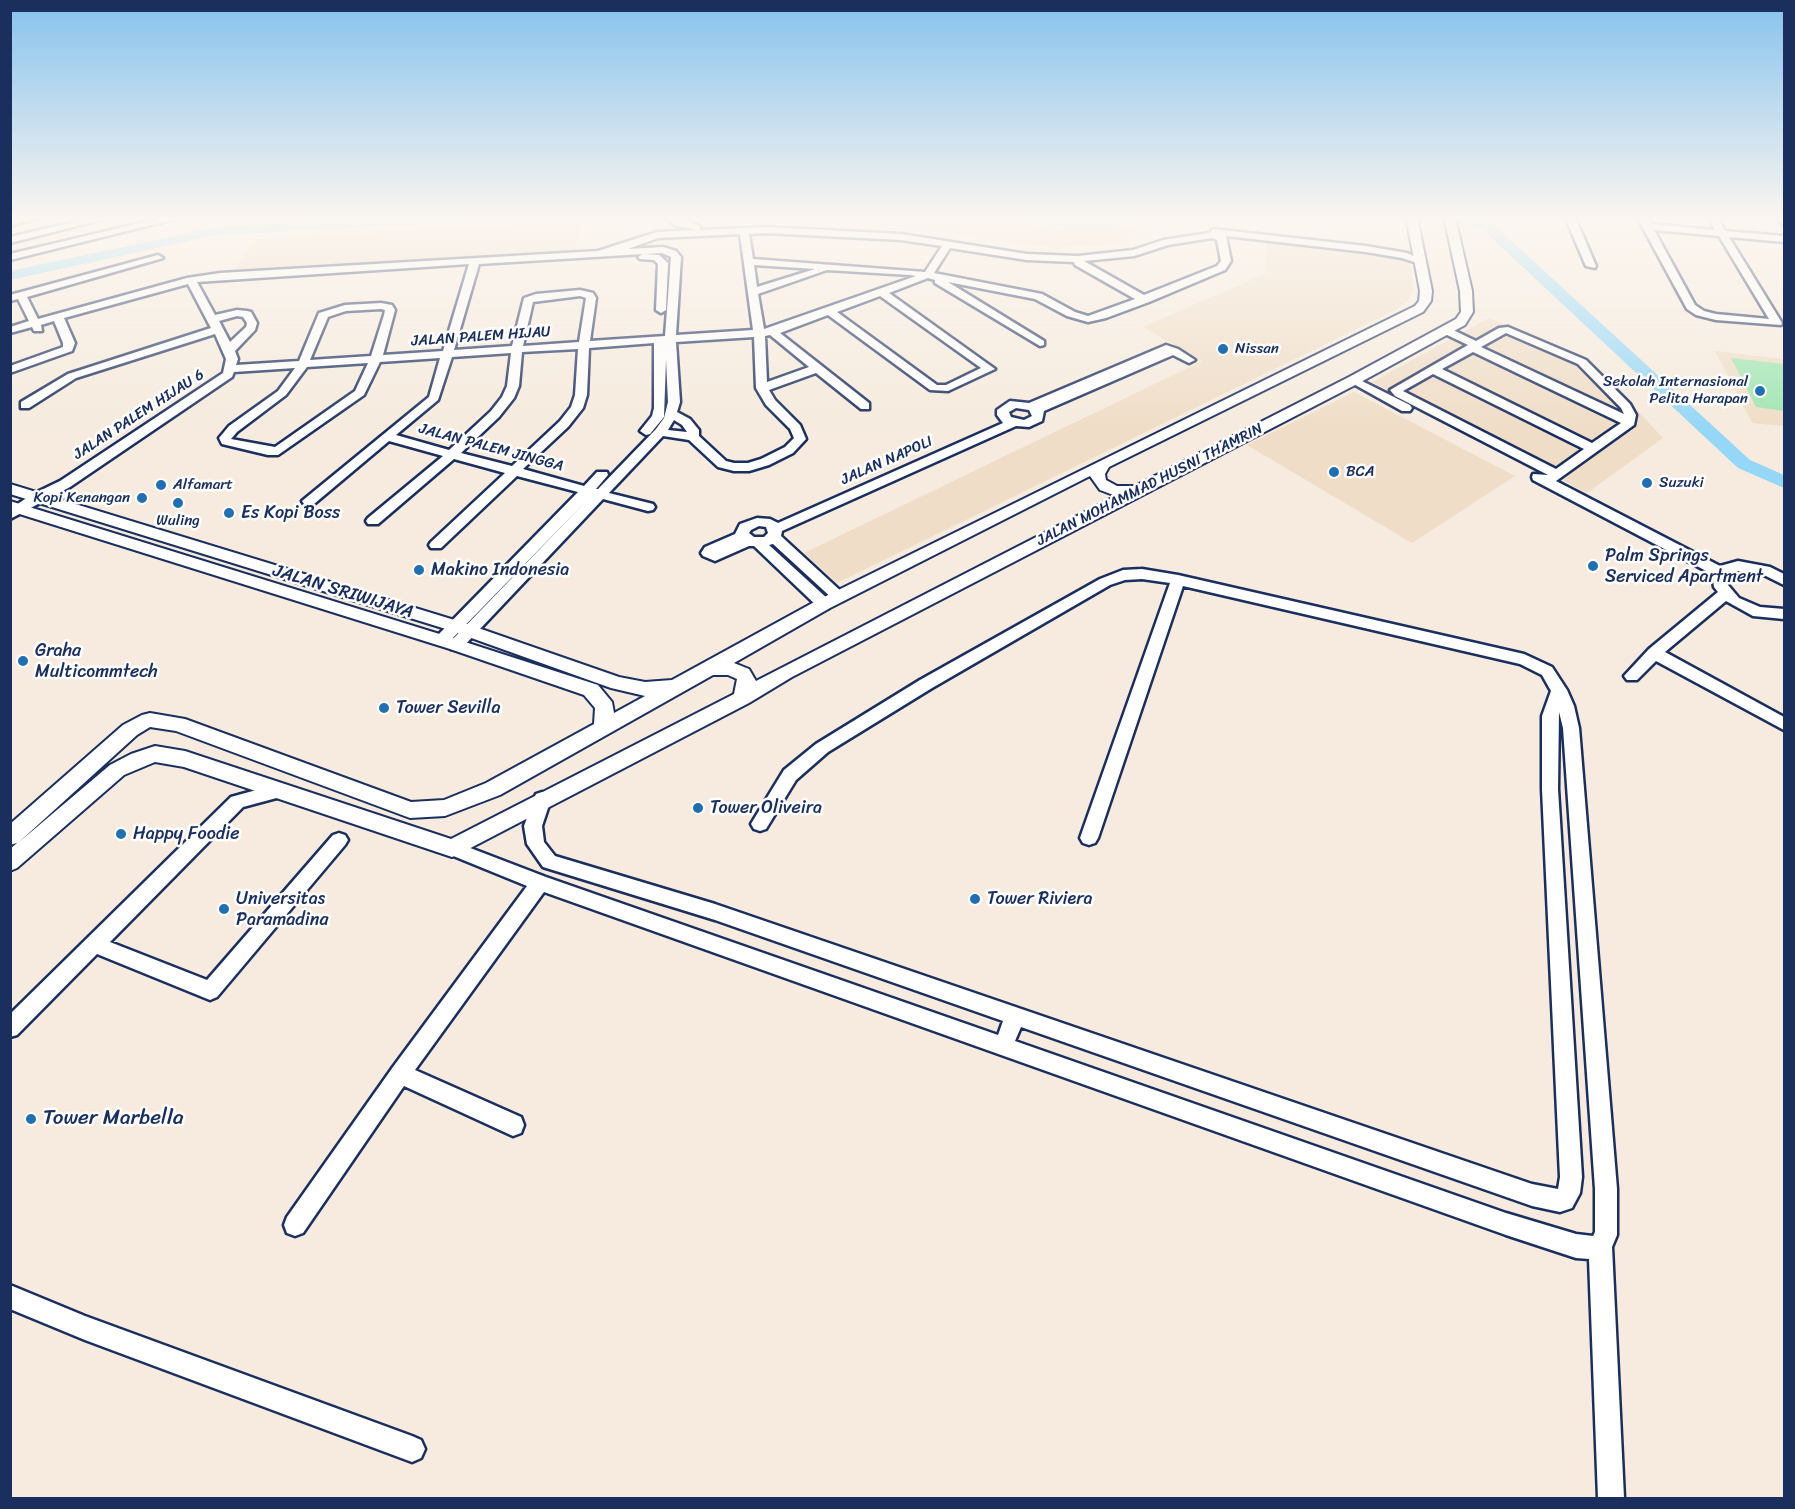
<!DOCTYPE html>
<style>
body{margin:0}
#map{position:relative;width:1795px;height:1509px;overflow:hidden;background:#f6ebde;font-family:Sriracha,sans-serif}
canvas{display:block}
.frame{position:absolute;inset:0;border:12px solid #1b2f5e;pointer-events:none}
</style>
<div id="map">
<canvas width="1795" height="1509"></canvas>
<div class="frame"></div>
</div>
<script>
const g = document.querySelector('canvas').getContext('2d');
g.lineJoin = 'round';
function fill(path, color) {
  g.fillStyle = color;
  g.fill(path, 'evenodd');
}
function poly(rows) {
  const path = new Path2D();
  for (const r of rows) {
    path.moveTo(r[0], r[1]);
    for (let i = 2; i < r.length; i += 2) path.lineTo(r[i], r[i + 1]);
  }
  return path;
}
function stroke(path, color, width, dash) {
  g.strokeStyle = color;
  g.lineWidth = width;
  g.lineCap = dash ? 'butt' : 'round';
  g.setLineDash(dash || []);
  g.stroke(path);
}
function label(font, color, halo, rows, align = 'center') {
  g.font = font + ' Sriracha,sans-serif';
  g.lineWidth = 5;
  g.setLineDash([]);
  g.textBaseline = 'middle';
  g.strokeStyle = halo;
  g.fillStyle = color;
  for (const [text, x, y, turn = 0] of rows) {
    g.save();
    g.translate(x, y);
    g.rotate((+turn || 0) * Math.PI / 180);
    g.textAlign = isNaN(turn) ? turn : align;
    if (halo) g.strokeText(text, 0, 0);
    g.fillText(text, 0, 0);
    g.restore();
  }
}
fill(poly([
 [685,217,981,217,1056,228,1112,227,1129,224,1137,230,1127,236,1130,240,1118,244,1053,248,911,227,784,220,711,221],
 [581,221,575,253,233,271,255,239],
 [1266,242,1406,259,1411,263,1413,291,1407,302,1389,313,837,583,804,553,1202,361,1143,327,1266,273],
 [1489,318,1591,361,1663,438,1587,493,1372,382],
 [1715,351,1784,359,1784,426,1752,423],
 [1354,392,1515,476,1412,543,1247,445]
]), '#efddc7');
fill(poly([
 [1731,358,1784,364,1784,411,1756,407]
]), '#9fe5b2');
fill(poly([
 [399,217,489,217,482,221,217,235,10,280,10,271,217,227,399,217],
 [997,217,1053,217,1093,221,1114,217,1147,217,1140,221,1093,229,1004,221,997,217],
 [1431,217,1475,217,1492,223,1750,460,1784,475,1784,488,1738,468,1482,229,1468,224,1438,221,1431,217]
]), '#95d7f7');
const minor = poly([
 [23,217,41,217,10,226,10,220,23,217],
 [95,217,112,217,10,243,10,237,95,217],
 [166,217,183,217,10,260,10,254,166,217],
 [663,217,675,217,700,226,700,230,766,227,901,234,1027,254,1078,256,1133,250,1163,240,1209,233,1213,229,1366,246,1407,253,1425,261,1420,264,1402,258,1366,252,1226,236,1231,261,1225,270,1149,302,1106,318,1088,322,1067,316,1035,299,948,282,1044,341,1044,345,1040,346,935,283,935,280,928,278,889,293,995,369,948,391,930,390,828,315,780,333,869,403,869,409,861,409,816,373,769,390,775,400,800,425,806,439,793,453,769,465,749,471,734,471,718,467,689,440,663,436,609,493,653,504,655,507,653,510,648,511,603,499,461,649,456,650,451,649,448,645,451,641,591,496,447,644,442,645,435,640,437,636,578,492,517,476,441,548,431,548,429,545,431,542,505,473,454,459,378,524,368,524,366,521,368,518,443,456,389,441,314,504,304,504,302,501,429,397,440,358,380,362,364,395,278,455,268,455,222,444,219,438,229,426,278,391,295,368,234,372,232,377,70,487,10,519,10,509,31,495,60,481,223,373,226,359,215,334,76,378,29,408,21,408,21,402,68,374,211,328,188,284,64,318,75,343,72,351,10,373,10,366,63,347,63,343,54,321,41,325,42,331,34,331,32,327,10,333,10,327,29,321,18,299,10,301,10,295,158,255,163,258,27,297,38,319,187,278,220,273,598,251,657,232,695,230,675,225,663,217],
 [766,233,901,240,942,246,925,272,753,259,749,234,766,233],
 [740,234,753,330,676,335,681,257,676,251,663,247,628,249,658,238,740,234],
 [1212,238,1217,240,1221,261,1217,266,1144,295,1084,261,1134,256,1168,245,1212,238],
 [950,248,1027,260,1074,262,1075,265,1135,299,1088,316,1075,312,1042,294,934,273,950,248],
 [662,253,671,257,665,336,590,341,596,298,593,293,580,290,536,294,524,298,512,346,454,350,479,264,643,254,638,257,640,259,654,260,658,264,656,310,661,313,666,310,668,263,659,255,644,254,662,253],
 [469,264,443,351,383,355,395,310,392,305,381,303,345,305,319,313,299,361,236,365,238,359,235,351,255,330,257,323,251,312,247,311,237,310,215,315,197,282,469,264],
 [754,265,815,269,757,287,754,265],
 [827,270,910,275,916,276,764,329,758,294,827,270],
 [580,296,586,298,579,342,523,346,533,302,580,296],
 [880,296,981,368,946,385,937,385,837,312,880,296],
 [381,309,385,310,384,315,371,356,310,360,328,317,346,311,381,309],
 [237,316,243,317,247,323,246,327,230,342,219,321,237,316],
 [770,335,809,367,767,382,765,336,770,335],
 [754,337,756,388,766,405,790,429,794,438,785,447,761,459,748,463,734,463,726,461,699,436,699,430,690,419,677,412,680,402,676,342,754,337],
 [654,343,654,408,652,416,640,431,646,435,650,434,664,417,666,359,668,402,664,418,656,429,598,489,596,489,608,475,607,472,597,472,584,486,523,469,568,427,583,408,587,395,589,348,654,343],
 [578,349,575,395,571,407,560,421,512,466,461,453,499,417,514,398,519,386,522,352,578,349],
 [511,353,507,386,502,397,491,411,449,450,396,435,438,400,452,357,511,353],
 [368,363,355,391,275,447,231,439,237,432,286,395,307,367,368,363],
 [674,420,682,425,687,432,668,430,674,420],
 [1565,217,1575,217,1596,266,1595,268,1586,266,1565,217],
 [1637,217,1647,217,1651,224,1715,230,1708,217,1717,217,1725,231,1784,236,1784,242,1729,237,1782,323,1781,325,1716,320,1696,315,1687,309,1637,217],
 [1654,230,1719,236,1769,319,1716,314,1704,311,1695,305,1654,230],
 [1777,217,1784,217,1784,224,1781,223,1777,217],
 [1508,327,1586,360,1630,404,1636,415,1634,425,1556,481,1720,566,1738,561,1770,567,1784,574,1784,585,1762,574,1738,571,1731,571,1725,577,1728,585,1739,598,1760,607,1784,609,1784,619,1753,616,1726,601,1665,652,1784,717,1784,730,1656,661,1637,680,1627,680,1624,676,1649,649,1718,592,1714,587,1712,574,1533,480,1532,477,1533,474,1548,475,1395,396,1390,390,1468,345,1443,333,1443,329,1451,329,1476,341,1499,328,1508,327],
 [1506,333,1578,364,1621,408,1624,414,1481,347,1506,333],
 [1473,352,1621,423,1592,443,1442,369,1473,352],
 [1433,374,1584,449,1556,469,1403,391,1433,374],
 [1166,345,1178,349,1195,360,1189,363,1173,355,1044,411,1042,421,1029,427,1016,426,782,531,781,536,844,594,846,597,844,600,834,600,773,544,769,545,829,600,831,604,829,608,819,608,754,546,749,546,715,561,703,556,701,553,705,547,735,534,740,524,757,518,770,519,778,523,1003,423,997,415,997,410,1010,401,1029,403,1166,345],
 [1016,408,1029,410,1032,416,1024,420,1011,417,1009,412,1016,408],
 [759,526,766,527,768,533,764,537,754,537,749,533,751,530,759,526],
 [1354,377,1410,405,1412,408,1410,411,1402,411,1350,382,1348,380,1354,377],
 [1142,569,1178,575,1524,654,1552,667,1567,690,1574,706,1579,728,1617,1189,1617,1235,1612,1247,1624,1498,1598,1498,1589,1259,1576,1258,1506,1235,544,892,415,1070,521,1117,524,1125,521,1133,513,1136,404,1086,303,1233,295,1236,287,1233,284,1225,287,1217,393,1067,527,886,446,853,443,848,446,843,452,841,546,877,998,1035,1003,1021,715,920,543,867,527,844,524,826,536,794,542,792,548,794,551,799,542,826,544,842,555,856,715,904,1532,1184,1558,1189,1560,1177,1542,789,1542,716,1551,691,1542,675,1520,664,1183,586,1098,838,1095,843,1089,845,1083,843,1080,838,1170,583,1142,579,1125,580,1110,585,932,688,828,752,796,780,766,829,760,831,754,829,751,824,754,819,784,770,816,744,920,680,1100,579,1123,570,1142,569],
 [1559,712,1563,728,1595,1189,1595,1232,1593,1236,1576,1234,1506,1213,1015,1041,1021,1027,1532,1206,1560,1212,1572,1208,1580,1193,1582,1177,1558,789,1559,712],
 [278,784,284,786,286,791,284,796,243,807,110,942,207,980,333,835,339,833,345,835,348,840,345,845,217,997,210,1000,97,954,17,1035,10,1037,10,1014,231,797,278,784],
 [10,1285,85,1316,412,1436,421,1440,425,1449,421,1458,412,1462,85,1340,10,1309,10,1285]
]);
const tertiary = poly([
 [1406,217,1417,217,1432,291,1431,301,1423,312,1109,467,1105,474,1106,480,1117,486,1135,486,1349,377,1456,319,1461,312,1460,291,1444,217,1455,217,1472,291,1473,312,1465,325,1359,383,792,677,749,703,459,854,452,857,184,767,155,762,124,775,17,868,10,871,10,849,17,843,10,845,10,824,123,725,142,715,150,713,185,719,411,802,444,800,486,783,594,724,595,708,584,695,450,649,10,511,10,501,462,641,598,685,612,702,614,713,645,696,611,688,449,630,10,494,10,484,461,622,619,677,645,682,672,680,818,600,1415,306,1419,301,1420,291,1406,217],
 [1090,476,1100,490,1116,496,756,681,749,669,734,663,830,608,1090,476],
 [713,675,728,675,737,679,734,694,451,839,185,751,155,746,131,754,110,765,18,843,137,735,150,727,176,731,410,818,445,816,500,795,713,675]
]);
stroke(minor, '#1b2f5e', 5);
stroke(tertiary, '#1b2f5e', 4);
fill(minor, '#fff');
fill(tertiary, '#fff');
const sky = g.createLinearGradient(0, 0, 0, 429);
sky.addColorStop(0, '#87c2ee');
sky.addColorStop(0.51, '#fbf6f0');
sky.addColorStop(1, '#fbf6f000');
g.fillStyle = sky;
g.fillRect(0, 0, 1795, 429);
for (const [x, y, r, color] of [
 [1223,349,6,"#1f6fb2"],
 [1760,391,6,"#1f6fb2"],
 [1334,472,6,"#1f6fb2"],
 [1647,483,6,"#1f6fb2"],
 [161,485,6,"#1f6fb2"],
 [142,498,6,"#1f6fb2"],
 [178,503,6,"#1f6fb2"],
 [229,513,6,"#1f6fb2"],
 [1593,566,6,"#1f6fb2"],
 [419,570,6,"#1f6fb2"],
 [23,661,6,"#1f6fb2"],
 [384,708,6,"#1f6fb2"],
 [698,808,6,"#1f6fb2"],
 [121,834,6,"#1f6fb2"],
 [975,899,6,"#1f6fb2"],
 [224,909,6,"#1f6fb2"],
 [31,1119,6,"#1f6fb2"]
]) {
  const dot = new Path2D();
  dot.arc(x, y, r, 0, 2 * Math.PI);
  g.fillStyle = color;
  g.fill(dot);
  stroke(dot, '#fff', 2);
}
label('15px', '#1b2f5e', '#fff', [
 ["JALAN PALEM HIJAU",481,337,-4],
 ["JALAN PALEM HIJAU 6",139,415,-33],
 ["JALAN PALEM JINGGA",491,448,15],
 ["JALAN NAPOLI",887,461,-24],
 ["JALAN MOHAMMAD HUSNI THAMRIN",1150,485,-27]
]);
label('15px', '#1b2f5e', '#fff', [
 ["Nissan",1235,349],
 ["Sekolah Internasional",1748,382,"right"],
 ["Pelita Harapan",1748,399,"right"],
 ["BCA",1346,472],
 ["Suzuki",1659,483],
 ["Alfamart",173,485],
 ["Kopi Kenangan",130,498,"right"],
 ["Wuling",178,521,"center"]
], 'left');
label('18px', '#1b2f5e', '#fff', [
 ["Es Kopi Boss",241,513],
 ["Palm Springs",1605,556],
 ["Serviced Apartment",1605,577],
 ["Makino Indonesia",431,570],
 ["Graha",35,651],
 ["Multicommtech",35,672],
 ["Tower Sevilla",396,708],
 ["Tower Oliveira",710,808],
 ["Happy Foodie",133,834],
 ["Universitas",236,899],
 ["Paramadina",236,920],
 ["Tower Riviera",987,899]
], 'left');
label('18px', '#1b2f5e', '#fff', [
 ["JALAN SRIWIJAYA",343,592,17]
]);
label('21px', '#1b2f5e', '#fff', [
 ["Tower Marbella",43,1119]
], 'left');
</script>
